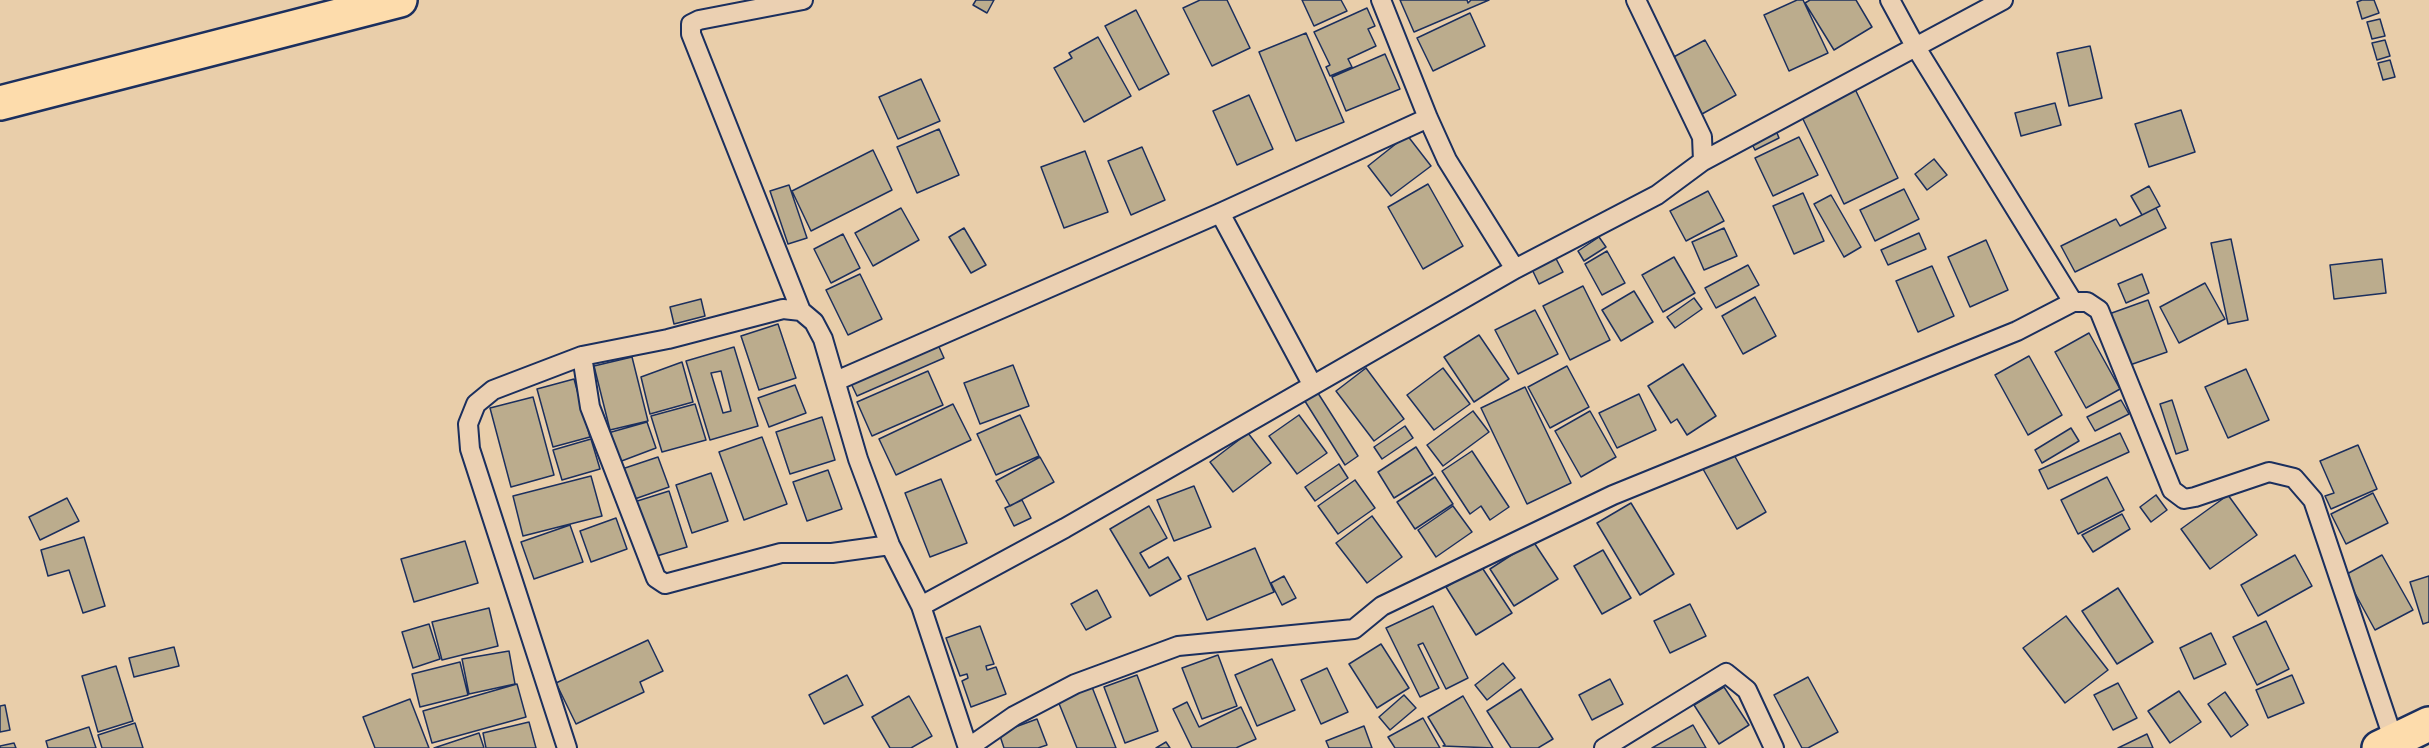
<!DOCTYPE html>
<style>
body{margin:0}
canvas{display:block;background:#e9ceaa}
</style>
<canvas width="2429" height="748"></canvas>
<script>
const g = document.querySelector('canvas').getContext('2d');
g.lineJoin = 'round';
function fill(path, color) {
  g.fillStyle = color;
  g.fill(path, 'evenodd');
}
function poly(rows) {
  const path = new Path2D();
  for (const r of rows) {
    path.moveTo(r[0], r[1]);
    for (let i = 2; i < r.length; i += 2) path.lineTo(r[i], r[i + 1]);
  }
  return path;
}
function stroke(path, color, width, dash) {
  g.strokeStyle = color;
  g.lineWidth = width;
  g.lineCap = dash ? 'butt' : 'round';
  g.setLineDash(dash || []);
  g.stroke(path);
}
const building = poly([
 [976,0,994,0,987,13,973,5,976,0],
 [1200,0,1227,0,1250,48,1212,66,1183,8,1200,0],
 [1302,0,1341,0,1347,11,1314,26,1302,0],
 [1400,0,1467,0,1468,3,1471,0,1489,0,1414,32,1400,0],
 [1797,0,1803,0,1828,53,1789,71,1764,15,1797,0],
 [1810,0,1856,0,1872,27,1834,50,1805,3,1810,0],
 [2362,0,2374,0,2379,13,2362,19,2357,2,2362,0],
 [1367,8,1375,26,1368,29,1376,46,1348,59,1352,67,1330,76,1326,67,1330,65,1314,32,1367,8],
 [1136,10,1169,74,1139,90,1105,26,1136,10],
 [1470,13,1485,46,1433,71,1417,38,1470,13],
 [2380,19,2385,36,2372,39,2367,22,2380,19],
 [1306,33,1344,122,1296,141,1259,52,1306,33],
 [1098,37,1131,96,1084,122,1054,68,1072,58,1069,53,1098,37],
 [1705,40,1736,95,1702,114,1670,59,1705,40],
 [2385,40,2390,56,2377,60,2372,43,2385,40],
 [2090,46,2102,98,2069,106,2057,53,2090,46],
 [1385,54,1400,89,1346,111,1332,77,1385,54],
 [2390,60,2395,77,2383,80,2378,63,2390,60],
 [921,79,940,121,898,139,879,97,921,79],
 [1855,89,1898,178,1844,204,1801,115,1855,89],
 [1249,95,1273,149,1237,165,1213,111,1249,95],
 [2055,103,2061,125,2021,136,2015,113,2055,103],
 [2181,110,2195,152,2149,167,2135,124,2181,110],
 [1775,128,1779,138,1755,150,1750,140,1775,128],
 [939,129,959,175,917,193,897,147,939,129],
 [1407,135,1431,166,1391,196,1368,166,1407,135],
 [1799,137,1818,175,1773,196,1755,158,1799,137],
 [1142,147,1165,200,1131,215,1108,161,1142,147],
 [873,150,892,190,811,231,792,191,873,150],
 [1085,151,1108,212,1064,228,1041,167,1085,151],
 [1934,159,1947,175,1927,190,1915,174,1934,159],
 [1428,184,1463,246,1423,269,1388,207,1428,184],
 [789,185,807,238,788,244,770,191,789,185],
 [2149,186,2160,206,2142,215,2131,196,2149,186],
 [1904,189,1919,219,1875,241,1860,210,1904,189],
 [1708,191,1724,221,1686,241,1670,211,1708,191],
 [1803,193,1824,241,1794,254,1773,206,1803,193],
 [1831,195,1861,247,1844,257,1814,204,1831,195],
 [901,208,919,240,873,266,855,233,901,208],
 [2156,208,2166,228,2075,272,2061,246,2116,219,2120,226,2156,208],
 [964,228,986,265,971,273,949,237,964,228],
 [1724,228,1737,256,1704,270,1692,242,1724,228],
 [1919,233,1926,249,1888,265,1881,250,1919,233],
 [843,234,860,268,831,283,814,249,843,234],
 [1599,237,1606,247,1584,261,1578,251,1599,237],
 [2231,239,2248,320,2228,324,2211,243,2231,239],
 [1986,240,2008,290,1970,307,1948,257,1986,240],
 [1552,251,1563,272,1539,284,1529,263,1552,251],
 [1607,251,1625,283,1602,295,1585,264,1607,251],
 [1674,257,1695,293,1663,312,1642,275,1674,257],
 [2382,259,2386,293,2334,299,2330,265,2382,259],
 [1748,265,1759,285,1716,308,1705,288,1748,265],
 [1932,266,1954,316,1918,332,1896,281,1932,266],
 [860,274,882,319,848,335,826,290,860,274],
 [2142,274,2149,293,2126,303,2118,284,2142,274],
 [2205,283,2225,319,2179,343,2160,307,2205,283],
 [1583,286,1610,340,1570,360,1543,306,1583,286],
 [1634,291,1653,322,1621,341,1602,310,1634,291],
 [1755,297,1776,336,1743,354,1722,316,1755,297],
 [1694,298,1702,309,1675,328,1667,317,1694,298],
 [701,299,705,316,674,324,670,307,701,299],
 [2148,300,2167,352,2127,366,2109,314,2148,300],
 [1535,310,1558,354,1518,374,1495,330,1535,310],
 [778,324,796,378,759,390,741,336,778,324],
 [2089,333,2120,389,2086,408,2055,352,2089,333],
 [1479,335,1509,379,1474,402,1444,357,1479,335],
 [935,338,944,358,857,396,848,377,935,338],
 [734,347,758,426,710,440,686,361,734,347],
 [721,371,731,411,723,413,711,373,721,371],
 [2029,356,2062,415,2028,435,1995,375,2029,356],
 [632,357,648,421,610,430,594,366,632,357],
 [682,362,693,402,650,414,641,377,682,362],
 [1683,364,1716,416,1687,435,1677,419,1671,423,1648,386,1683,364],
 [1013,365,1029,406,980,424,964,383,1013,365],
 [1567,366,1589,407,1550,428,1528,387,1567,366],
 [1366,368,1404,419,1374,441,1336,391,1366,368],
 [1443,368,1470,404,1434,430,1407,395,1443,368],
 [2246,369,2269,420,2228,438,2205,387,2246,369],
 [928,371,943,405,872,436,857,402,928,371],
 [574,379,590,437,553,447,537,389,574,379],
 [795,385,806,413,769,427,758,398,795,385],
 [1525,387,1571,483,1527,504,1481,408,1525,387],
 [1316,390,1358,456,1345,465,1303,398,1316,390],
 [1639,394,1656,430,1617,448,1599,413,1639,394],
 [533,397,554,475,511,487,490,408,533,397],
 [2121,400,2129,414,2095,431,2087,417,2121,400],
 [2172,400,2188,450,2176,454,2160,404,2172,400],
 [695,404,706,440,662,452,651,416,695,404],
 [953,404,971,440,896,475,879,439,953,404],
 [1473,411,1489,432,1443,466,1427,445,1473,411],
 [1590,411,1616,457,1581,477,1555,431,1590,411],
 [1020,415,1039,456,996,475,977,434,1020,415],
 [1299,415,1327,453,1297,474,1269,436,1299,415],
 [822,417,835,460,790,474,776,432,822,417],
 [647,422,656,448,619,462,608,433,647,422],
 [1405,426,1413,438,1382,459,1374,447,1405,426],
 [2071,428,2079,441,2042,463,2035,450,2071,428],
 [1248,433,1271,463,1233,492,1210,462,1248,433],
 [2120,433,2129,452,2048,489,2039,470,2120,433],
 [762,437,787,504,744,520,719,452,762,437],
 [591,439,600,469,562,480,553,450,591,439],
 [2358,445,2377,489,2331,509,2325,496,2334,493,2320,461,2358,445],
 [1416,447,1433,474,1394,498,1378,472,1416,447],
 [1472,451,1509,507,1490,520,1481,506,1470,514,1442,471,1472,451],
 [1733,453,1766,512,1737,529,1703,469,1733,453],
 [658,457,669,487,629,501,619,470,658,457],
 [1040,457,1054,482,1010,506,996,481,1040,457],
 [1339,464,1348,478,1315,501,1305,487,1339,464],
 [828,470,842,509,807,521,793,482,828,470],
 [711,473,728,521,692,533,676,485,711,473],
 [591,476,602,516,523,536,513,496,591,476],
 [1435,477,1453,504,1415,529,1397,502,1435,477],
 [2107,477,2124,510,2078,534,2061,500,2107,477],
 [941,479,967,543,930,557,905,493,941,479],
 [1355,480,1375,508,1338,534,1318,506,1355,480],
 [1194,486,1211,527,1174,541,1157,500,1194,486],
 [669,491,687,547,650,558,631,503,669,491],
 [2373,493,2388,523,2346,544,2331,514,2373,493],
 [2156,495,2167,510,2151,522,2140,507,2156,495],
 [2228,495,2257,535,2210,569,2181,529,2228,495],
 [67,498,79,521,40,540,29,517,67,498],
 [1022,500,1031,518,1014,526,1005,508,1022,500],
 [1631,503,1674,574,1640,595,1597,523,1631,503],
 [1149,506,1167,538,1140,553,1149,568,1168,557,1181,579,1150,596,1110,529,1149,506],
 [1453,506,1472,532,1436,557,1418,530,1453,506],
 [2122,514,2130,529,2093,552,2082,535,2122,514],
 [1372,516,1402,557,1367,583,1336,543,1372,516],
 [616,518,627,549,591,562,580,531,616,518],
 [570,525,583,562,534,579,521,542,570,525],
 [84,537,105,606,83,613,69,570,48,576,41,550,84,537],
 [465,541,478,583,414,602,401,559,465,541],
 [1533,541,1558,579,1514,606,1490,569,1533,541],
 [1255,548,1274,592,1207,620,1188,576,1255,548],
 [1603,550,1631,598,1602,614,1574,566,1603,550],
 [2295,555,2312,586,2258,616,2241,585,2295,555],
 [2382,555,2413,610,2375,630,2345,575,2382,555],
 [1481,566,1512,613,1476,635,1446,587,1481,566],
 [1284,576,1296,598,1282,605,1271,583,1284,576],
 [2429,576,2429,622,2423,624,2410,582,2429,576],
 [2118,588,2153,642,2117,664,2082,611,2118,588],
 [1097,590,1111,617,1086,630,1071,604,1097,590],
 [1690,604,1706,636,1670,653,1654,621,1690,604],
 [1433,606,1468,678,1446,689,1423,643,1418,645,1439,688,1420,697,1386,628,1433,606],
 [489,608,498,646,442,660,432,622,489,608],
 [2066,616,2108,670,2065,703,2023,648,2066,616],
 [2266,621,2289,669,2257,685,2233,637,2266,621],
 [429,624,440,659,413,668,402,632,429,624],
 [980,626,994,664,986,666,987,670,996,667,1006,694,971,707,962,681,968,678,967,674,960,676,946,638,980,626],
 [2211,633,2226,664,2194,679,2180,648,2211,633],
 [648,640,663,671,640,682,644,692,576,724,556,683,648,640],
 [1381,644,1409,688,1377,708,1349,664,1381,644],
 [174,647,179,666,134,677,129,658,174,647],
 [509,651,515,684,469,694,462,659,509,651],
 [1218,655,1237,706,1202,719,1182,668,1218,655],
 [1272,659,1295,710,1257,726,1235,675,1272,659],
 [460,662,468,695,420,707,412,674,460,662],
 [1503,663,1515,678,1487,700,1475,685,1503,663],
 [116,666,133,721,98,732,82,676,116,666],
 [1327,668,1348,712,1321,724,1301,680,1327,668],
 [847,675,863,705,824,724,809,695,847,675],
 [1137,675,1158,731,1125,743,1104,687,1137,675],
 [2292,675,2304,703,2268,718,2256,690,2292,675],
 [1808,677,1838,732,1808,748,1802,748,1774,695,1808,677],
 [1610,679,1623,704,1592,720,1579,695,1610,679],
 [2118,683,2137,718,2113,730,2094,695,2118,683],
 [517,684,526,717,432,743,423,711,517,684],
 [1092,687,1116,748,1077,748,1058,701,1092,687],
 [1724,687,1749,725,1719,744,1694,705,1724,687],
 [1521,689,1553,739,1538,748,1511,748,1487,711,1521,689],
 [2179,691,2201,722,2170,743,2148,711,2179,691],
 [2225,692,2248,725,2231,737,2208,704,2225,692],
 [1404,695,1416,708,1390,730,1379,717,1404,695],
 [909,696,932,736,911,748,890,748,872,717,909,696],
 [1463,696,1493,748,1443,746,1445,745,1428,717,1463,696],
 [410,699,429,748,375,748,363,717,410,699],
 [1187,702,1199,727,1241,707,1256,739,1236,748,1192,748,1173,709,1187,702],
 [5,705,10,730,0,732,0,706,5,705],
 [1423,718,1440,748,1395,748,1388,737,1423,718],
 [1037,719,1047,745,1038,748,1004,748,999,733,1037,719],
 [529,722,536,748,486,748,483,733,529,722],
 [135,723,143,748,102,748,98,735,135,723],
 [1693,725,1706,748,1652,748,1693,725],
 [1364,726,1372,748,1329,748,1326,741,1364,726],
 [89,727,96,748,48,748,46,741,89,727],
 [479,733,484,748,434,748,479,733],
 [2147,734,2153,748,2118,748,2147,734],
 [1166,742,1170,748,1156,748,1166,742],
 [14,743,16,748,0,748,0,746,14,743]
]);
fill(building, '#bbac8d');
stroke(building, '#1b2f5e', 1.5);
const street = poly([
 [1381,0,1428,118,1447,160,1515,269],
 [1636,0,1702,137,1703,161],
 [1890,0,1915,46,2073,302],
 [1220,213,1312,384],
 [801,311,691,34,691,24,699,20,803,0],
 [582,356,590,407,656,578,665,584,781,553,832,553,890,545],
 [836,381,1220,213,1428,118],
 [921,606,1065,528,1515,269,1657,195,1703,161,2003,0],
 [567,748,470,449,468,424,476,404,493,390,582,356,668,339,783,309,801,311,814,322,823,339,858,459,890,545,921,606,968,748],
 [968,748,1014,716,1075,684,1178,646,1354,629,1382,606,1613,495,2017,331,2073,302,2087,302,2099,310,2172,490,2184,499,2195,497,2269,472,2294,478,2313,500,2394,741],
 [1604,748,1726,673,1747,690,1774,748]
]);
const highway = poly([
 [0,103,400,0],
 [2379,748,2429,724]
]);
stroke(street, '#1b2f5e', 22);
stroke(highway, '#1b2f5e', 38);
stroke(street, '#ebd0b2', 18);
stroke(highway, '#fddcac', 33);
</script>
